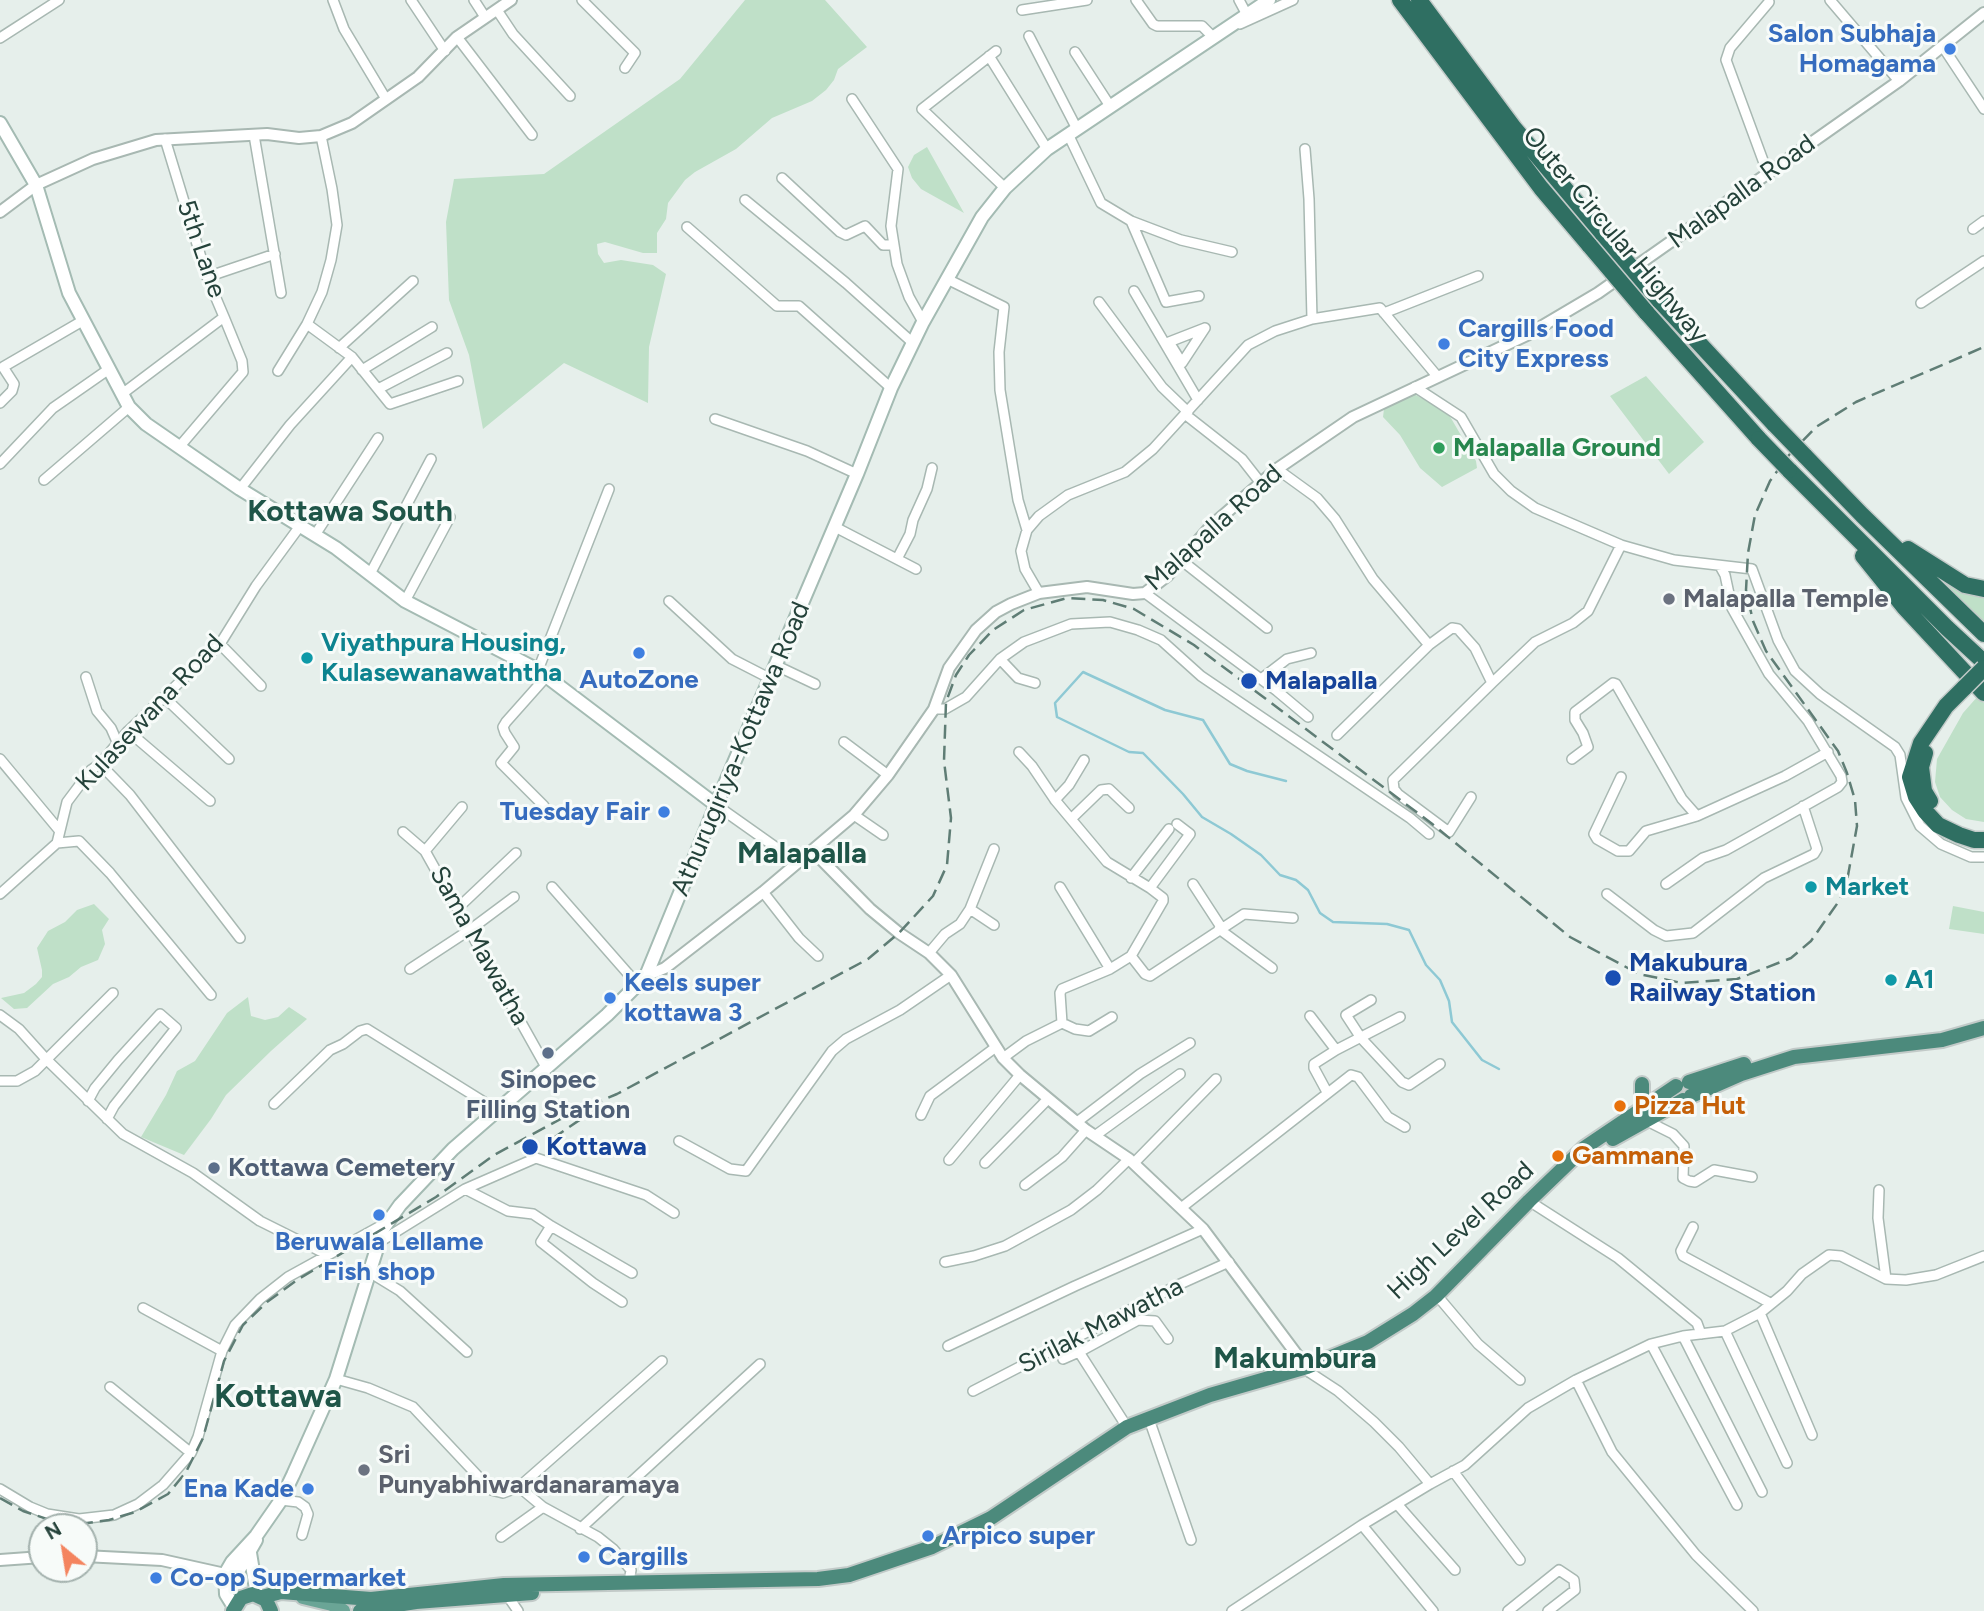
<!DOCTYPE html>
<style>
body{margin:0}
#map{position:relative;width:1984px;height:1611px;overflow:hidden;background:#e6efeb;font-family:Figtree,sans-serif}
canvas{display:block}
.north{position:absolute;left:28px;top:1513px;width:70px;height:70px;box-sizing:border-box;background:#f7fbf9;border:2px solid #a3b1ad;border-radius:50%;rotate:330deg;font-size:19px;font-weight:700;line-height:28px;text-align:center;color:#24423a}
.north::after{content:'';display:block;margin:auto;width:24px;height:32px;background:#f4845f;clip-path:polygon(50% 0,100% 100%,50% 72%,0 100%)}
</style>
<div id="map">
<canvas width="1984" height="1611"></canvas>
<div class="north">N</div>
</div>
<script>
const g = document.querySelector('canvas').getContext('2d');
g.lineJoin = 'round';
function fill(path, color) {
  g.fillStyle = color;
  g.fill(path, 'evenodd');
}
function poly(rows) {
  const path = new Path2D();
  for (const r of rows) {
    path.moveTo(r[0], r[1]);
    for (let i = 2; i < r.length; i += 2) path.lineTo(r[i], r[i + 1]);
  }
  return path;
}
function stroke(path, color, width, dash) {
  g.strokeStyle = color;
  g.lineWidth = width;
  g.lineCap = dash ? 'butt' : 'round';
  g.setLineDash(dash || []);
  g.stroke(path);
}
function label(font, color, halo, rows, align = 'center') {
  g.font = font + ' Figtree,sans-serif';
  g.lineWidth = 6;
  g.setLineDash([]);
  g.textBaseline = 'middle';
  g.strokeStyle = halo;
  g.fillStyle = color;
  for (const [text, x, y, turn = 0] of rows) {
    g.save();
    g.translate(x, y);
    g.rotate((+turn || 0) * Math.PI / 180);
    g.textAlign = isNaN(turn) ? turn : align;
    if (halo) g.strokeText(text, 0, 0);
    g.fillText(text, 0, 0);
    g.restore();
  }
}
fill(poly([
 [745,0,825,0,867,47,838,69,834,80,826,90,812,101,772,118,736,149,695,172,685,180,668,203,666,219,657,233,657,253,643,253,605,242,597,244,598,254,604,263,621,260,653,265,666,274,649,347,648,403,564,363,483,429,469,355,449,300,446,222,454,179,544,174,680,79],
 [927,147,964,213,921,189,912,178,908,167,914,155],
 [1646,376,1704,442,1669,474,1610,396],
 [1414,394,1448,413,1476,461,1477,468,1442,487,1420,468,1400,435,1383,417,1384,409],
 [1909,558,1984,594,1984,624],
 [1978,696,1984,703,1984,822,1966,819,1952,810,1940,797,1935,782,1937,759,1963,713],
 [94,904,109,919,102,930,105,944,98,960,81,967,69,977,53,984,27,1008,14,1009,1,998,24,993,36,984,42,977,42,970,37,948,48,931,65,922,77,910],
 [1953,906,1984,912,1984,934,1949,929],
 [248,997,251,1016,265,1020,278,1017,289,1007,307,1019,271,1051,226,1095,211,1119,184,1155,141,1137,166,1095,177,1071,195,1061,227,1013]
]), '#bfe0c8');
stroke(poly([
 [1286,781,1247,771,1230,764,1203,720,1165,710,1083,672,1055,703,1057,717,1129,752,1143,753,1183,794,1202,817,1231,834,1261,855,1280,875,1296,880,1308,890,1320,913,1333,922,1387,924,1409,930,1426,965,1440,980,1449,1001,1452,1022,1482,1060,1499,1069]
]), '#8ec9d4', 2.5);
const minor = poly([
 [333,0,344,29,386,99],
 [411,0,445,51],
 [474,0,485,17],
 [582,0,635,53,625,68],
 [1136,0,1153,24,1157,26,1202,26,1214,38],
 [1239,0,1247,15],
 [1830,0,1899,81],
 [497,10,513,34,570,96],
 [1022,10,1087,0],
 [1240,24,1293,0],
 [1029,36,1077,129],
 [457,37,532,135],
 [0,38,59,0],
 [1943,47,1984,109],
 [996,51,922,109,1005,188],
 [1075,52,1110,106],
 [989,56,1047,149],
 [852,99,898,169,891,226,897,264,909,297,923,322],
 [1068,134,1101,203,1131,221,1181,240,1232,252],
 [254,135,281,293],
 [321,136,332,189,337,225,331,260,322,292,307,324,352,357,390,404,458,381],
 [1305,149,1309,199,1312,319],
 [1768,174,1726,60,1730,48,1769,2],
 [782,178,840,232,846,235,865,226,883,245,894,245],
 [745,200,846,283,913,343],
 [1131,221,1166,302,1199,296],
 [687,227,777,306,799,306,891,388],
 [1973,229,1984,221],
 [207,277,275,254],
 [947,279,1004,307,999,352,1000,390,1018,500,1027,530],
 [1134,291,1198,400],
 [1099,302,1162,387,1188,412],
 [1921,303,1984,261],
 [1384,313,1478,276],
 [1205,328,1182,363,1169,342,1205,328],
 [339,348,413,281],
 [362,370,432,327],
 [278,371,307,324],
 [1415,387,1461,417,1494,474,1511,491,1535,508,1621,545,1674,560,1752,569,1778,640,1795,671,1820,694,1895,747,1900,755,1906,798,1920,826,1941,844,1971,857,1984,857],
 [378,389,447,353],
 [122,394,224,317,207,277,165,139],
 [0,403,12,391,14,384,3,367,84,320],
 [1186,415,1242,459,1260,482],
 [715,419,807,451,857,474],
 [180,446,243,372,242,361,224,317],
 [0,464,53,408,109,369],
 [1277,469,1317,498,1335,519,1373,579,1429,645,1452,628,1458,629,1475,648,1492,683,1535,642,1573,623,1588,611,1621,545],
 [44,480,129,407],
 [240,489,290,425,352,357],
 [835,527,916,569],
 [315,535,378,438],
 [897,559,910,534,913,520,927,489,932,468],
 [1181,560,1267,628],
 [370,574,431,459],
 [1039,593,1025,569,1021,551,1027,530,1039,516,1068,495,1125,472,1153,449,1248,345,1275,331,1312,319,1380,308,1437,376],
 [1145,593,1277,691,1308,717],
 [405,601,450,517],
 [669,601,732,659,771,679],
 [220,644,261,686],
 [1000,659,1018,678,1035,683],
 [777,666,815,684],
 [538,670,609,489],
 [86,677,97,711,111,728,118,744],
 [1261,679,1287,659,1311,653],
 [164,697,229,759],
 [934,709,945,709,966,697,1000,659,1024,642,1071,624,1110,622,1138,630,1161,640,1201,676,1410,818,1429,834],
 [128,731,210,801],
 [1337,735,1429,645],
 [844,742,888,775],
 [1019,752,1032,766,1055,800,1107,862,1150,888,1163,898,1163,901,1131,956,1110,969,1062,989,1060,993,1062,1023],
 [0,759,59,830],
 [1572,759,1588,747,1583,733,1575,720,1575,712,1613,683,1616,684,1682,799,1697,816,1785,776,1828,752],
 [100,764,130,795,240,938],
 [1621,777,1594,834,1597,839,1618,851,1629,851,1646,831,1697,816],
 [1471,797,1449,832,1398,794,1394,789,1393,780,1492,683],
 [1055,800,1069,785,1084,760],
 [716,805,798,863],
 [544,806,501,763,514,747,505,733,503,727,506,722,546,677],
 [854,815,883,835],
 [1071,819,1101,790,1109,789,1129,808],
 [403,832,425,851,546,1067],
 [57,843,79,841,110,873,211,995],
 [425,851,462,807],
 [1131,878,1169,829],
 [1193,884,1221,927],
 [1666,884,1703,858,1726,850,1751,836,1838,787,1842,782,1841,776,1808,721,1769,674,1732,608,1725,575,1720,566],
 [552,887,638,985],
 [1060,887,1110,969],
 [1150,888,1190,834,1177,824],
 [763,892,799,938,818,956],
 [0,894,57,843,67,802,91,770,100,764,128,731,220,644,256,586,300,526],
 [1607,894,1654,930,1666,936,1693,933,1764,878,1814,854,1817,849,1803,806],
 [459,907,516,853],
 [970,909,994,925],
 [1219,929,1272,968],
 [929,953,945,934,960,924,970,909,994,849],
 [1131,956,1145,974,1150,976,1244,914,1293,918],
 [410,969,471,929,514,897],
 [1371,1000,1346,1015,1361,1038,1402,1082,1409,1085,1440,1064],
 [0,1015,19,1029,46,1059,123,1134,193,1173,260,1221,326,1254],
 [1310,1016,1336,1050],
 [1062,1023,1075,1029,1089,1031,1112,1017],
 [1003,1058,1026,1041,1062,1023],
 [0,1081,17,1081,35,1071,113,993],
 [1327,1092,1314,1068,1314,1064,1336,1050,1400,1017],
 [88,1101,95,1088,118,1060,160,1014,176,1028,114,1106,107,1119],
 [274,1104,330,1050,343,1044,360,1031,367,1029,497,1110],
 [921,1115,930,1096,996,1047],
 [1645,1120,1673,1134,1684,1146,1683,1178,1689,1181,1695,1182,1714,1170,1752,1177],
 [1077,1122,1140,1074,1190,1043],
 [1096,1135,1180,1074],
 [679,1141,730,1169,746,1171,832,1051,846,1039,900,1010,951,975],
 [949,1160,1020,1075],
 [985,1163,1048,1099],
 [1134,1163,1216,1079],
 [1025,1185,1062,1157,1086,1130],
 [465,1189,536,1158,646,1195,674,1213],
 [1879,1190,1878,1218,1886,1279],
 [1529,1201,1618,1258,1697,1323,1701,1334],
 [1181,1208,1351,1075,1358,1077,1388,1117,1405,1127],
 [551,1226,632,1273],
 [1693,1227,1681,1251,1683,1256,1770,1303],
 [378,1243,465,1189,508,1211,533,1214,551,1226,541,1242,593,1283,622,1302],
 [945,1262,974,1256,1005,1246,1071,1210,1097,1190,1129,1159],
 [369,1272,400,1291,467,1352],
 [1440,1299,1478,1344,1520,1380],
 [143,1308,222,1351],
 [1760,1313,1812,1435],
 [1725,1331,1787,1463],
 [1683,1336,1762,1492],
 [1651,1344,1737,1505],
 [948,1346,1075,1286,1203,1229],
 [1063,1359,1079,1352],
 [1309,1372,1338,1391,1374,1422,1399,1447,1430,1484,1465,1465,1528,1408,1576,1380,1651,1344,1683,1336,1725,1331,1760,1313,1787,1291,1802,1274,1829,1255,1841,1256,1886,1279,1906,1280,1936,1275,1984,1256],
 [336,1379,368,1388,413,1407,491,1490,503,1493,519,1487],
 [1576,1380,1612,1452,1696,1555,1753,1611],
 [110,1387,191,1453],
 [973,1391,1178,1285,1229,1262],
 [1150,1422,1191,1540],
 [1127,1427,1079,1352,1138,1320,1155,1321,1168,1339],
 [1453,1471,1520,1560],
 [1430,1484,1362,1525,1433,1611],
 [0,1489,30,1507,47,1514,79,1519,114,1515,138,1504,163,1485,191,1453,198,1437,222,1351,235,1325,260,1299,288,1277,386,1223],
 [281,1500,298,1502,305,1507,308,1514,302,1535],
 [1397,1504,1455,1570],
 [580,1529,760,1364],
 [501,1537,543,1507],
 [629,1582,631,1570,613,1549,598,1537,543,1507,519,1487,662,1361],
 [507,1595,518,1611],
 [1232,1611,1362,1525],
 [1508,1611,1559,1570,1574,1580,1575,1590,1548,1611]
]);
const tertiary = poly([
 [0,212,36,185,93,159,156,140,267,134,299,138,321,136,352,123,418,77,457,37,511,0],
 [813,851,870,909,899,933,929,953,951,975,1003,1058,1020,1075,1086,1130,1129,1159,1203,1229,1309,1371],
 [646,976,665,968,763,892,854,815,888,775,934,709,949,668,976,630,996,612,1011,604,1039,593,1087,587,1133,594,1145,593,1167,576,1212,525,1277,469,1353,417,1527,335,1598,293,1899,81,1984,13],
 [84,1556,162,1560,225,1574],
 [0,1560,42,1557]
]);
const secondary = poly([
 [0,123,36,185,69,293,129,407,146,424,240,489,336,548,405,601,538,670,716,805],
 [250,1553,257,1595],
 [236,1575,256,1540],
 [234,1607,226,1594,225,1574,232,1562,256,1536,281,1500,293,1475,336,1379,383,1229,400,1205,453,1149,607,1015,646,976,716,805,857,474,891,388,923,322,982,217,1005,188,1047,149,1269,0]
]);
const primary = poly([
 [303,1597,332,1604,343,1611]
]);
const trunk = poly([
 [1689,1082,1744,1064],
 [1691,1096,1741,1074,1794,1057,1942,1040,1984,1028],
 [1642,1107,1642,1084],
 [1613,1139,1683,1100],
 [262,1597,281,1592,371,1599,504,1585,818,1579,849,1575,932,1547,991,1518,1127,1427,1210,1395,1307,1367,1368,1342,1413,1314,1436,1296,1529,1201,1584,1148,1676,1086],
 [233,1611,241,1598,253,1594,266,1600,271,1611],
 [360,1611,416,1602,532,1593]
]);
const motorway = poly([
 [1400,0,1541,188,1590,246],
 [1419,0,1514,128,1603,234],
 [1659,300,1775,425],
 [1646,312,1759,439],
 [1804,455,1862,515,1984,634],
 [1789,470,1947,628,1984,662],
 [1908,549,1965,585,1984,589],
 [1863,556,1904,607,1984,693],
 [1965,687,1946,706,1921,743,1910,777,1916,797,1925,811,1938,825,1959,835,1974,840,1984,840],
 [1925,753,1921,767,1924,791,1930,801]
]);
stroke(minor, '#a8b8b2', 12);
stroke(tertiary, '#a8b8b2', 14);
stroke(secondary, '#a4bbb3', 16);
stroke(primary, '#c2cac8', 18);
stroke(trunk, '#c2cac8', 18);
stroke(motorway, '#c2cac8', 19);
stroke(minor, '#fff', 9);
stroke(tertiary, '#fff', 10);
stroke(secondary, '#fff', 12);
stroke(primary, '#6aa596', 14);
stroke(trunk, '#4c8a7c', 14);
stroke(motorway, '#2f6f62', 16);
stroke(poly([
 [552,1139,594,1110],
 [0,1498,23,1511,53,1521,87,1523,109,1520,135,1512,168,1494,186,1472,203,1438,224,1361,243,1325,267,1302,297,1280,436,1197,494,1155,568,1115,617,1094,868,959,899,933,933,896,947,865,951,818,944,761,946,702,956,675,969,655,993,630,1024,610,1067,598,1103,600,1134,609,1194,645,1431,823,1570,937,1639,974,1682,983,1737,979,1791,958,1811,941,1839,901,1847,881,1857,826,1855,800,1847,773,1838,751,1766,651,1753,621,1746,590,1748,553,1755,515,1770,481,1789,455,1816,427,1856,402,1984,347]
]), '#5f7d75', 2.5, [14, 7]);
const motorwayBridge = poly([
 [1603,234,1659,300],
 [1590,246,1646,312],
 [1775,425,1804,455],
 [1759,439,1789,470],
 [1965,687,1984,668]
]);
stroke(motorwayBridge, '#c2cac8', 19, []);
stroke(motorwayBridge, '#2f6f62', 16);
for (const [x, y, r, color] of [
 [1950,49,7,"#3f7fe0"],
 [1444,344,7,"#3f7fe0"],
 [1439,448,7,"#2e9e5b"],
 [1669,599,7,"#6b7280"],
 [639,653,7,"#3f7fe0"],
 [307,658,7,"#0f9aa8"],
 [1249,681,9,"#1a4fb4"],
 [664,812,7,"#3f7fe0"],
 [1811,887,7,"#0f9aa8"],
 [1613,978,9,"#1a4fb4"],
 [1891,980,7,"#0f9aa8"],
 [610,998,7,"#3f7fe0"],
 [548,1053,7,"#5c6f8a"],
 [1620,1106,7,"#e8710a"],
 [530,1147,9,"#1a4fb4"],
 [1558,1156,7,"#e8710a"],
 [214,1168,7,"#5c6f8a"],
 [379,1215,7,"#3f7fe0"],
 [364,1470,7,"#6b7280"],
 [308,1489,7,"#3f7fe0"],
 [928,1536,7,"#3f7fe0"],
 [584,1557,7,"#3f7fe0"],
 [156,1578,7,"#3f7fe0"]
]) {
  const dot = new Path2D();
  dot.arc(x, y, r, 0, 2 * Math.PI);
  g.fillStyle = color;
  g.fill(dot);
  stroke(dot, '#f7fbf9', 2.5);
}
label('bold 26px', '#366cbe', '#f7fbf9', [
 ["Salon Subhaja",1936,34,"right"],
 ["Homagama",1936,64,"right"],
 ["Cargills Food",1458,329],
 ["City Express",1458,359],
 ["AutoZone",639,680,"center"],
 ["Tuesday Fair",650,812,"right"],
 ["Keels super",624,983],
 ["kottawa 3",624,1013],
 ["Beruwala Lellame",379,1242,"center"],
 ["Fish shop",379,1272,"center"],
 ["Ena Kade",294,1489,"right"],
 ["Arpico super",942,1536],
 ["Cargills",598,1557],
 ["Co-op Supermarket",170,1578]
], 'left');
label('26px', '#24423a', '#f7fbf9', [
 ["Malapalla Road",1742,192,-36],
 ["Outer Circular Highway",1615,235,50],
 ["5th Lane",201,249,71],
 ["Malapalla Road",1214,528,-42],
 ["Kulasewana Road",150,713,-47],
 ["Athurugiriya-Kottawa Road",741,749,-67],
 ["Sama Mawatha",479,946,61],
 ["High Level Road",1461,1231,-43],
 ["Sirilak Mawatha",1101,1326,-27]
]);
label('bold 26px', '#27864d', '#f7fbf9', [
 ["Malapalla Ground",1453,448]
], 'left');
label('bold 26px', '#5b616d', '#f7fbf9', [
 ["Malapalla Temple",1683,599],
 ["Sri",378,1455],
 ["Punyabhiwardanaramaya",378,1485]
], 'left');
label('bold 26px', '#0d838f', '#f7fbf9', [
 ["Viyathpura Housing,",321,643],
 ["Kulasewanawaththa",321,673],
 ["Market",1825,887],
 ["A1",1905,980]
], 'left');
label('bold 26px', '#164399', '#f7fbf9', [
 ["Malapalla",1265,681],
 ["Makubura",1629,963],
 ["Railway Station",1629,993],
 ["Kottawa",546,1147]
], 'left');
label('bold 26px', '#4e5e75', '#f7fbf9', [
 ["Sinopec",548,1080],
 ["Filling Station",548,1110],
 ["Kottawa Cemetery",228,1168,"left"]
]);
label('bold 26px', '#c56008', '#f7fbf9', [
 ["Pizza Hut",1634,1106],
 ["Gammane",1572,1156]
], 'left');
label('bold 30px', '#1f5548', '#f7fbf9', [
 ["Kottawa South",350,512],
 ["Malapalla",802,854],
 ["Makumbura",1295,1359]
]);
label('bold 33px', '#1f5548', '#f7fbf9', [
 ["Kottawa",278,1397]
]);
</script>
